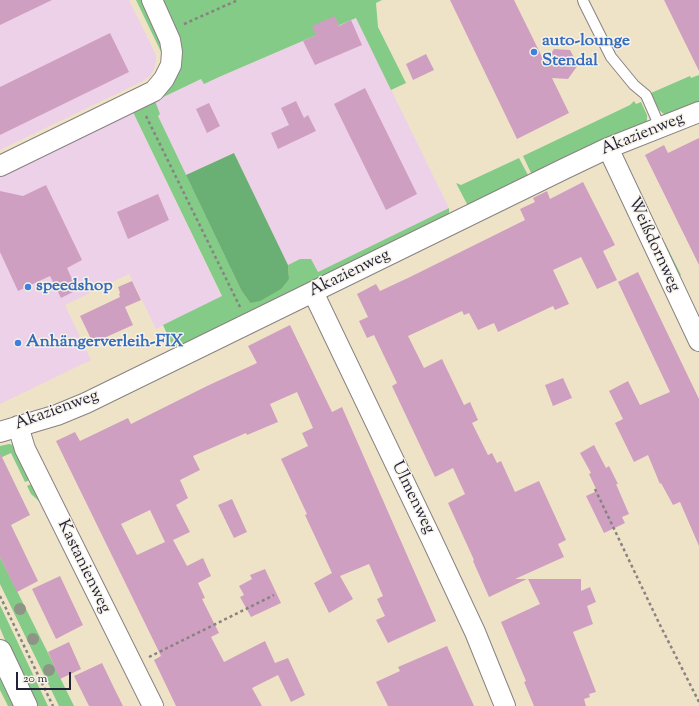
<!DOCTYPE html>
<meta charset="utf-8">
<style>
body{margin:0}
#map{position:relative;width:699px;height:706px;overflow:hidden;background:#efe3c7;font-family:"Sorts Mill Goudy",serif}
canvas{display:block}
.scale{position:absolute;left:16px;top:672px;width:55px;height:18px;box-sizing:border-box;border:2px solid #22223b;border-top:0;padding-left:5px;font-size:12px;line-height:14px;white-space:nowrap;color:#22223b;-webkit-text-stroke:3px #f7f3e8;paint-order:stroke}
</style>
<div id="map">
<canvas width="699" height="706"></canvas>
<div class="scale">20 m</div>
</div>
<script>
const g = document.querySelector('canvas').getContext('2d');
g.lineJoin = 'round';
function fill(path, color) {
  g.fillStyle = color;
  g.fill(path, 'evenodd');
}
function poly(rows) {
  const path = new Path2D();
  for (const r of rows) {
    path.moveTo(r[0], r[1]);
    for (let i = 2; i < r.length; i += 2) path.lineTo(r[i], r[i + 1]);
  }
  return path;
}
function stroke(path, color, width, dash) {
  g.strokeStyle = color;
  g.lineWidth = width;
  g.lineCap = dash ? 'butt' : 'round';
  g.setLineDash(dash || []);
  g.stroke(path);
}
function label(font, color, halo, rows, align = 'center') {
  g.font = font + ' "Sorts Mill Goudy",serif';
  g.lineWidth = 3;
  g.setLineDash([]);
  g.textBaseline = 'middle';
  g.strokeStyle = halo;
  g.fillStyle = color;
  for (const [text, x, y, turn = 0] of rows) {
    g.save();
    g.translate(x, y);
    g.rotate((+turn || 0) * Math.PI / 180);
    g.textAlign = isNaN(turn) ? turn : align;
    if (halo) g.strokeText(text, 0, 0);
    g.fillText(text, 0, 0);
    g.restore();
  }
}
fill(poly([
 [0,0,129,0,156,55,156,61,154,69,150,76,141,82,0,150],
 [356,18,449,208,318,272,300,259,288,265,234,153,186,175,157,116,154,101,201,79,204,83,219,77],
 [132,110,222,297,156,329,129,274,65,305,91,360,0,404,0,176]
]), '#edd1e9');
fill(poly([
 [136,0,142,0,161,35,163,56],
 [160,0,382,0,376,3,378,27,406,83,391,90,356,18,219,77,204,84,201,79,155,101,160,114,158,116,241,290,250,303,289,279,288,265,300,259,311,259,318,272,449,208,449,217,182,347,172,345,163,325,222,296,132,110,167,90],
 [699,75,699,102,665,115,659,110,651,93,690,76,691,78],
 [634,101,636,104,641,102,647,115,647,123,532,175,523,156,630,105],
 [519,158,529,177,472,206,467,204,456,183,461,185],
 [665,243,681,275,678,276,662,244],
 [9,444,14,445,35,478,25,482,11,453,0,458,0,446],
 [37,481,40,502,31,494,27,486],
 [0,557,48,653,74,706,59,706,0,584],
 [0,605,48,706,36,706,10,652,0,628],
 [0,672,17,706,8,706,0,690]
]), '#83cb86');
fill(poly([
 [234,153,288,265,289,279,281,289,260,301,250,303,241,290,186,175]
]), '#6aaf73');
fill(poly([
 [0,0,52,0,0,25],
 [450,0,514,0,545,63,554,49,570,50,578,65,568,79,552,78,569,113,517,139],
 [664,0,699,0,699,71],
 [335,16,339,26,351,20,362,45,315,65,303,41,316,35,312,26],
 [110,33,129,72,0,135,0,87],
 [426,54,434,70,413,80,406,64],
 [365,88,417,194,386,210,334,104],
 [296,101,304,118,308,115,316,131,278,149,271,133,289,125,281,108],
 [209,103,220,126,207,133,196,109],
 [699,138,699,265,645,155,664,145,668,153],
 [583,182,615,245,603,251,617,280,597,289,581,257,553,270,569,304,555,310,553,306,498,332,494,323,478,330,469,313,464,315,462,311,408,336,424,368,442,359,464,405,470,402,478,420,472,423,488,455,492,453,497,463,501,461,515,492,539,481,566,540,558,544,564,557,515,579,527,579,489,597,473,561,474,560,448,503,465,494,453,468,435,477,392,386,397,383,374,335,367,338,359,321,368,317,357,294,376,284,380,291,410,277,525,220,520,209,535,202,533,198,547,191,550,199],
 [46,185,82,260,67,268,77,290,61,298,50,276,18,291,0,252,0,191,23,196],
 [158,194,169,220,128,239,117,212],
 [638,272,699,399,699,546,680,502,673,505,661,483,660,484,648,455,634,462,615,423,623,419,609,391,628,381,640,405,670,392,618,282],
 [132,281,141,300,125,307,133,325,93,343,80,316,120,297,119,294,120,293,118,287],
 [290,325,332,412,342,407,436,621,388,643,376,620,385,616,377,599,383,596,369,564,340,576,353,599,329,613,314,583,332,573,305,515,307,514,281,459,308,446,302,433,313,428,297,392,270,404,278,422,247,435,246,433,193,456,200,470,180,480,188,498,176,505,190,532,173,540,187,566,203,558,211,576,198,583,205,598,202,599,219,633,211,637,224,662,265,641,275,663,288,658,305,695,291,702,278,675,252,688,262,706,176,706,154,660,161,656,56,441,75,432,80,441,128,418,131,424,207,386,257,363,248,346],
 [150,510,165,542,137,555,121,524],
 [563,378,572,398,553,406,545,385],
 [594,445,606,468,609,466,618,484,616,484,629,514,622,517,625,523,604,533,586,496,597,491,589,474,591,473,580,453],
 [0,453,30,515,11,525,38,581,17,592,0,557],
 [232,499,247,532,234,538,218,505],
 [265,569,281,603,251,617,240,597,244,595,239,586,252,579,250,575],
 [60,576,83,625,56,639,32,589],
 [528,579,581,579,581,591,590,587,596,602,587,606,593,624,573,632,596,692,589,694,590,697,584,699,586,706,534,706,524,682,526,681,501,622,540,604],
 [69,642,81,669,60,679,48,652],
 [447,646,474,706,388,706,376,682,400,671,398,667],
 [102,663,114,688,123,706,89,706,74,676]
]), '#cf9fc1');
const service = poly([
 [583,0,584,3,611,57,634,85,646,95,660,127]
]);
const minor = poly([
 [608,148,699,341],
 [0,166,154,91,164,79,171,65,172,52,170,40,152,0],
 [313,292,431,538,475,632,505,706],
 [18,426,25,449,153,706],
 [0,432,57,415,86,403,566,168,608,148,699,112]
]);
const tertiary = poly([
 [0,651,26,706]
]);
stroke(service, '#888281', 12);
stroke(minor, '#888281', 22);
stroke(tertiary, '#888281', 24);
stroke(poly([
 [184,24,238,0],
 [146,116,240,307],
 [595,489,659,623,699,702],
 [0,596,53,706],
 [149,657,274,595]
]), '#888281', 2.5, [3, 3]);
stroke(service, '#fff', 10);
stroke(minor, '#fff', 20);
stroke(tertiary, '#fff', 22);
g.fillStyle = '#8e9587';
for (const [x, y] of [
 [20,609],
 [33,639],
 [49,670]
]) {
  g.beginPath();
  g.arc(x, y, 6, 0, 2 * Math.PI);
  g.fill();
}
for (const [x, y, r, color] of [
 [534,52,4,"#3f7fe0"],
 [28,287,4,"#3f7fe0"],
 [18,343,4,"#3f7fe0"]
]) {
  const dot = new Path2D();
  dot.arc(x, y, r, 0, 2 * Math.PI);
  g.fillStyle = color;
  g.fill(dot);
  stroke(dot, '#f7f3e8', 1.5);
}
label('bold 17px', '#366cbe', '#f7f3e8', [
 ["auto-lounge",542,42],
 ["Stendal",542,62],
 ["speedshop",36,287],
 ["Anhängerverleih-FIX",26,343]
], 'left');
label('17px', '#22223b', '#f7f3e8', [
 ["Akazienweg",643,135,-22],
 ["Weißdornweg",653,245,65],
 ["Akazienweg",350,274,-26],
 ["Akazienweg",57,411,-20],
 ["Ulmenweg",412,498,64],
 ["Kastanienweg",83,567,64]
]);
</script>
